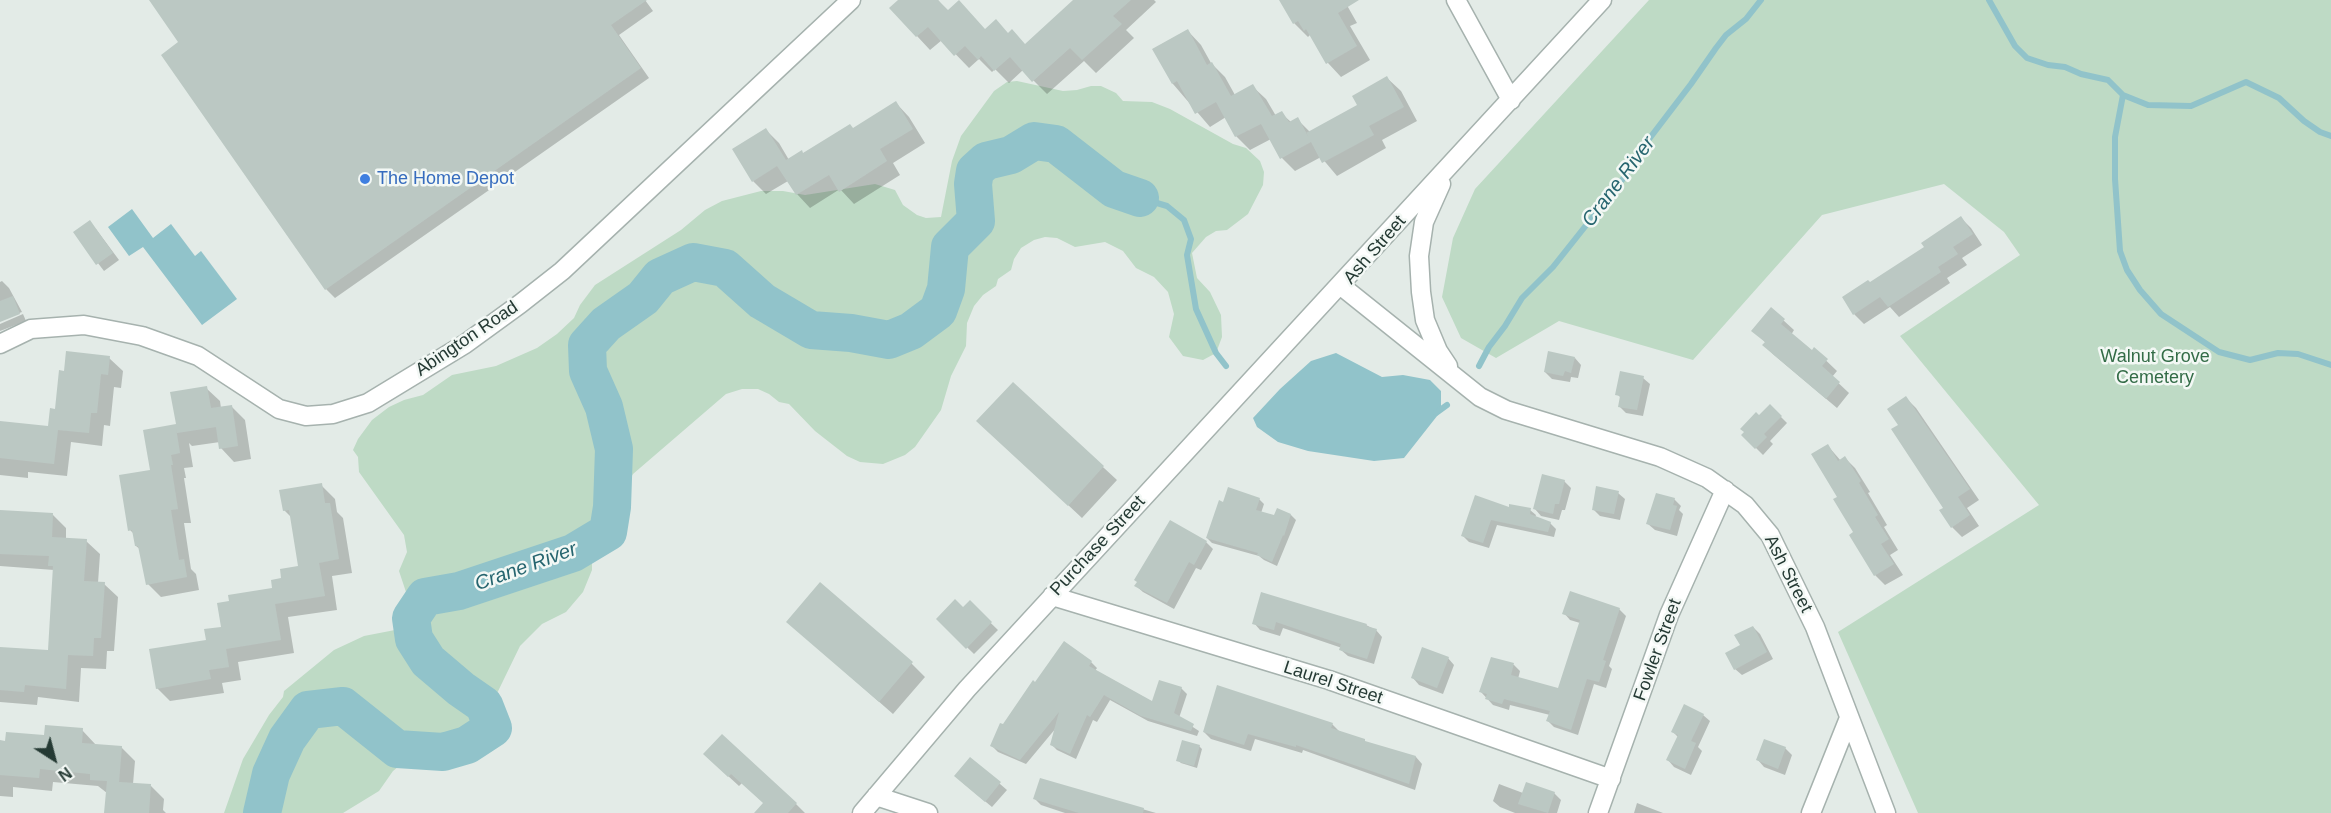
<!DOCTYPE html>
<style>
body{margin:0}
#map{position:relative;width:2331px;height:813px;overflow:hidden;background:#e3ebe7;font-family:Helvetica,sans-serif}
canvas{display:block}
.north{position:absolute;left:24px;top:729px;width:60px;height:60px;-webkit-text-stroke:4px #f3f8f5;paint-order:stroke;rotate:144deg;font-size:16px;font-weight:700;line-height:24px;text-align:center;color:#253a34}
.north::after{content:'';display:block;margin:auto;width:21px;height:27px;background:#253a34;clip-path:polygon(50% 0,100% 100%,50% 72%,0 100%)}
</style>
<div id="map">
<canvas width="2331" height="813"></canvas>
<div class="north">N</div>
</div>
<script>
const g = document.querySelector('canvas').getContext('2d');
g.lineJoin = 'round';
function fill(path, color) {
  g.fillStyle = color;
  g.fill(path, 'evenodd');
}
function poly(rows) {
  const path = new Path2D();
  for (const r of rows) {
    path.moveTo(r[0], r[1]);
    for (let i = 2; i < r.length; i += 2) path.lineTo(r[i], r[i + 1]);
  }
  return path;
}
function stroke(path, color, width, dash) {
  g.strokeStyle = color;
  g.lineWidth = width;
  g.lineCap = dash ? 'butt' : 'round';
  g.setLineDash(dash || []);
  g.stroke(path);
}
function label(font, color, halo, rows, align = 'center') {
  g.font = font + ' Helvetica,sans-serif';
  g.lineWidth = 5;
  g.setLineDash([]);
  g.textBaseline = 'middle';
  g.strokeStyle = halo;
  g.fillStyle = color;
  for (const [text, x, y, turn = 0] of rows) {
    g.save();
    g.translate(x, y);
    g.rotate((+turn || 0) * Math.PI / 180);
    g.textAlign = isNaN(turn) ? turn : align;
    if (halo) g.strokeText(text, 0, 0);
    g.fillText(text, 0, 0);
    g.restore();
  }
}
fill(poly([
 [1649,0,2331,0,2331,813,1918,813,1838,632,2039,505,1900,336,2020,255,2004,232,1944,184,1822,215,1693,360,1559,321,1496,358,1461,338,1442,297,1453,238,1475,189],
 [1017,81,1063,91,1077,90,1091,86,1101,86,1116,93,1123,101,1152,102,1170,109,1233,144,1246,148,1260,161,1264,172,1263,185,1248,214,1227,230,1216,231,1206,237,1192,253,1197,278,1210,292,1221,315,1222,337,1216,353,1203,360,1183,356,1169,337,1174,314,1168,292,1154,277,1136,268,1123,251,1105,242,1075,247,1057,238,1045,237,1034,240,1021,248,1014,259,1011,270,998,279,996,286,983,295,974,306,967,323,966,346,951,376,941,410,915,447,905,455,883,464,860,462,847,456,815,431,789,404,779,402,769,394,758,389,742,389,726,394,633,474,622,494,615,531,592,549,592,570,583,592,566,612,542,624,520,646,486,716,470,731,438,740,419,750,393,771,379,791,343,813,224,813,243,759,269,715,283,697,284,691,334,650,364,636,395,630,409,616,407,595,399,571,407,552,404,535,359,472,358,457,353,450,358,439,372,420,389,407,404,400,423,395,452,375,496,366,537,348,557,334,574,318,580,305,595,285,681,230,705,210,722,201,761,191,783,191,805,195,875,184,895,190,903,205,917,215,926,218,941,217,952,161,961,136,994,91,1007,82]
]), '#bedac5');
fill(poly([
 [132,209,153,238,171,224,195,256,201,251,237,299,202,325,143,247,129,256,108,227],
 [1336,353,1382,377,1403,375,1430,380,1441,391,1441,411,1404,458,1374,461,1308,451,1278,442,1257,427,1253,418,1280,389,1311,361]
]), '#91c3ca');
fill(poly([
 [151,0,645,0,653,11,619,35,649,78,335,298,326,289,180,43],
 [900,0,938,0,948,12,986,30,1008,34,1026,45,1075,0,1154,0,1156,2,1126,30,1134,38,1096,73,1084,61,1047,94,1023,70,1009,83,995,69,992,72,979,59,969,68,942,40,930,50,891,8],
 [1281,0,1344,0,1357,23,1350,26,1370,60,1341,77,1328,63,1313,39,1310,35,1308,37,1294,23],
 [1188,31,1201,45,1211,63,1225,77,1235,95,1252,86,1266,99,1276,116,1281,113,1291,122,1297,119,1311,133,1359,106,1387,78,1401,91,1417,121,1382,140,1386,148,1337,176,1321,157,1295,171,1282,158,1271,139,1250,150,1236,136,1226,117,1210,127,1173,84,1154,49],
 [896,103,909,117,925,143,893,163,900,175,854,204,840,189,810,208,797,194,788,181,766,194,753,181,766,130,779,143,789,160,854,129],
 [1961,218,1971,228,1982,245,1962,258,1967,265,1947,278,1950,283,1899,317,1890,307,1864,324,1854,314,1870,284,1926,248],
 [96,229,119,260,104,271,75,233],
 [2,281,9,288,22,312,0,320,0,282],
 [1771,309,1794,330,1791,335,1812,352,1814,349,1837,371,1832,377,1849,393,1837,408,1774,355,1764,345,1766,343,1753,330],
 [23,314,26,321,0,331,0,324],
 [109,358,123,371,121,388,114,387,110,426,104,425,102,446,71,442,67,476,28,472,28,478,0,475,0,422,49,427,57,411,65,372],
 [1575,358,1581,365,1578,378,1571,377,1570,382,1552,379,1545,372],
 [1643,378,1650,384,1643,416,1626,413,1619,406,1621,398,1617,394],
 [1013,384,1117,480,1082,518,992,434],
 [206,388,220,401,221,408,231,406,245,420,251,459,234,462,221,448,220,442,192,446,189,443,193,467,184,468,186,478,184,478,191,523,184,523,191,569,196,574,199,590,161,597,148,584,141,550,136,546,134,534,130,530,152,471,177,426],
 [1906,398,1916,408,1979,500,1967,508,1979,526,1962,537,1952,527,1945,508,1900,425],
 [1770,406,1787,423,1770,441,1773,444,1763,455,1743,435],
 [1828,446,1841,461,1845,458,1855,468,1870,492,1868,493,1887,525,1884,527,1898,550,1890,555,1903,575,1885,585,1875,575,1839,497],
 [1564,481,1571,488,1565,510,1562,510,1559,520,1541,516,1535,509],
 [321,485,335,499,337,512,343,518,352,573,332,576,337,610,288,617,294,653,238,662,241,680,222,683,224,693,170,701,157,688,223,628,300,567,292,518,284,510],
 [1618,493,1625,499,1620,520,1600,516,1593,509],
 [1259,499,1264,504,1261,513,1275,517,1291,515,1296,520,1277,566,1264,560,1259,556,1212,543,1207,538,1224,504],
 [1674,499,1681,506,1679,510,1683,514,1677,536,1655,530,1648,524],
 [1510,509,1530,510,1536,515,1535,518,1550,523,1556,529,1554,537,1497,525,1489,548,1469,542,1463,536],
 [0,512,53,515,66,528,66,540,86,541,100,554,98,583,104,584,118,597,114,651,107,651,106,669,81,668,79,702,38,697,37,705,0,702,0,648,50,651,54,570,0,566],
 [1170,522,1206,542,1213,549,1201,570,1196,568,1174,609,1143,592,1136,586],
 [1262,594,1366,625,1376,630,1382,637,1374,664,1348,656,1341,650,1342,648,1283,628,1280,636,1260,630,1254,623],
 [970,603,998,630,974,654,938,619,963,610],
 [1619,609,1626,616,1609,666,1612,669,1606,688,1594,684,1578,735,1554,727,1548,721,1550,715,1510,705,1509,710,1493,705,1481,692,1492,658,1514,665,1520,671,1518,679,1559,690,1580,623,1570,620,1564,613],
 [788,622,911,663,925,677,893,714],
 [1753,627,1760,634,1773,659,1742,675,1735,669,1742,646],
 [1065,644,1091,662,1097,668,1095,671,1153,704,1181,688,1187,694,1179,718,1199,731,1197,736,1148,721,1110,700,1097,722,1093,720,1076,759,1057,750,1051,744,1056,728,1026,764,998,752,992,746,1004,726],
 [1448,658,1454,665,1443,694,1419,685,1413,678],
 [1703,715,1710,721,1698,747,1702,751,1691,775,1674,767,1668,760,1678,737,1672,731],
 [1332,724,1339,731,1367,743,1416,757,1422,764,1415,790,1303,750,1302,753,1255,739,1251,751,1211,739,1204,732],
 [82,730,96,745,121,747,135,761,133,784,151,786,164,799,163,810,166,813,106,813,107,793,98,786,53,782,52,791,13,787,13,797,0,796,0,742,45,737],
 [1199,746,1202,749,1197,768,1181,763,1178,760],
 [1785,748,1792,755,1785,775,1764,767,1758,760],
 [971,759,1007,790,992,807,963,783],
 [715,764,796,804,805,813,756,813,765,804,742,783,739,786],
 [1041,780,1156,813,1065,813,1041,805,1035,799],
 [1499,784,1523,793,1554,793,1561,800,1557,813,1515,813,1500,807,1493,801],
 [1637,803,1663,813,1634,813]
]), '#0003');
stroke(poly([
 [1989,0,2015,46,2027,58,2048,65,2065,67,2081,74,2108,80,2123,95,2148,105,2191,106,2246,82,2279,98,2304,121,2320,132,2331,136],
 [2123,95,2115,137,2115,179,2120,251,2127,270,2140,290,2161,314,2219,352,2250,360,2278,353,2298,354,2331,365],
 [1140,198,1167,206,1184,220,1191,239,1187,255,1196,309,1216,353,1226,366],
 [1479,366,1489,347,1505,326,1522,298,1553,267,1626,175,1643,147,1691,84,1716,48,1726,35,1746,19,1761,0],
 [1436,413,1447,405]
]), '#91c3ca', 6);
stroke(poly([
 [262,813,271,774,287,739,308,710,343,706,397,749,443,752,467,745,493,728,484,705,461,689,428,661,414,639,411,618,425,597,459,591,573,553,608,532,612,507,614,449,604,407,588,371,587,345,606,324,643,298,660,277,693,262,725,268,762,301,811,330,851,333,889,340,911,331,938,311,946,289,950,247,976,221,973,184,975,171,986,161,1011,155,1034,141,1056,144,1114,189,1140,198]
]), '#91c3ca', 38);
fill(poly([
 [149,0,647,0,611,25,641,68,325,290,161,55,178,42],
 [898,0,938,0,948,10,959,0,985,29,996,19,1008,33,1012,29,1025,44,1073,0,1131,0,1113,16,1122,24,1082,60,1070,48,1032,82,1010,57,994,71,981,56,978,60,965,46,954,56,928,27,916,37,889,8],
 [1279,0,1359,0,1338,13,1357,46,1326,64,1306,29,1304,31,1298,21,1293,24],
 [1188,29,1207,65,1212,62,1231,96,1253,84,1272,116,1282,111,1289,122,1298,117,1309,138,1306,133,1357,105,1352,96,1387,76,1404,107,1369,126,1374,135,1322,163,1311,142,1280,159,1261,124,1235,137,1216,102,1195,114,1177,81,1172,84,1152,49],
 [896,101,913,129,880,149,887,161,839,192,829,175,796,195,777,166,752,182,732,149,766,128,786,160,802,150,803,153,850,124,853,128],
 [1961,216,1973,234,1953,247,1958,254,1938,267,1941,272,1888,307,1880,297,1853,315,1842,297,1868,280,1870,282,1924,247,1921,243],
 [90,220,113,253,96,265,73,232],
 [13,296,20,314,0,322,0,301],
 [1771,307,1785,319,1781,324,1812,350,1814,347,1828,359,1822,366,1840,382,1826,399,1762,345,1765,342,1751,331],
 [66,351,110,356,108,375,101,374,97,413,91,413,89,433,58,430,54,464,0,458,0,421,48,426,50,408,55,409,59,370,64,371],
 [1548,351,1575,357,1571,373,1565,371,1563,376,1544,372],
 [1620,371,1644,376,1637,410,1618,407,1620,396,1615,395],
 [1013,382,1104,466,1068,506,976,421],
 [207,386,211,408,232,405,238,446,219,449,216,427,177,433,176,428,180,453,171,455,173,465,171,465,178,509,171,510,179,560,184,559,187,577,146,585,138,546,135,546,132,530,128,531,119,475,150,470,143,430,176,424,170,392],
 [1906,396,1970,489,1958,497,1970,515,1951,528,1939,510,1943,508,1891,429,1898,425,1887,409],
 [1770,404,1782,416,1764,434,1767,437,1755,449,1741,435,1744,432,1740,429,1756,412,1759,415],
 [1828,444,1838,461,1845,456,1861,481,1859,483,1878,515,1875,517,1889,539,1881,544,1894,564,1874,576,1849,535,1853,532,1833,499,1837,497,1811,454],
 [1542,474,1565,480,1559,504,1555,504,1553,514,1533,509],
 [322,483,325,503,330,503,339,559,319,563,325,596,275,604,281,640,226,649,229,667,209,670,211,679,156,689,149,649,206,640,204,629,221,627,217,603,229,601,228,595,272,588,271,580,281,578,280,569,298,566,289,510,283,511,279,490],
 [1596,486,1619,491,1614,514,1592,510],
 [1228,487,1260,498,1256,510,1274,515,1277,508,1291,514,1284,536,1283,535,1272,562,1257,555,1258,553,1206,538,1219,500,1223,502],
 [1656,493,1675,498,1673,505,1677,506,1670,530,1646,524],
 [1475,495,1509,507,1509,504,1531,508,1530,514,1551,522,1548,532,1491,520,1483,543,1461,536],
 [0,510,53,513,52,537,87,539,84,581,105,582,101,638,94,638,93,656,68,655,66,689,25,685,24,692,0,690,0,647,48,650,53,566,48,566,49,556,0,554],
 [1170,520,1207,541,1194,565,1189,562,1167,603,1134,586,1137,582,1134,580],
 [820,582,913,662,879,702,786,622],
 [1570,591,1620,608,1603,660,1606,661,1599,682,1587,679,1571,730,1546,721,1550,711,1504,699,1502,704,1485,699,1487,694,1479,692,1491,657,1514,663,1511,675,1558,688,1580,620,1562,614],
 [1261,592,1367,624,1366,626,1377,629,1367,659,1339,650,1341,644,1276,622,1274,630,1252,624],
 [955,599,963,607,970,600,992,622,966,649,936,619],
 [1753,626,1767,652,1734,670,1725,653,1740,645,1734,635],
 [1064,641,1092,661,1089,666,1152,701,1159,680,1182,687,1174,713,1194,724,1191,731,1141,716,1104,695,1090,717,1087,715,1070,754,1050,745,1059,712,1020,760,990,746,1000,723,1003,724,1033,680,1035,682],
 [1422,647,1449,657,1437,688,1411,678],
 [1217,685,1333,723,1331,728,1365,739,1365,741,1416,756,1409,784,1296,745,1296,747,1248,734,1244,745,1203,732],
 [1684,704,1704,714,1691,741,1696,743,1685,769,1666,760,1678,735,1671,732],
 [45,725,83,728,82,743,122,746,119,782,151,784,149,813,104,813,107,781,90,780,90,774,40,769,39,778,0,775,0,740,5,741,6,732,44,735],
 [722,734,797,803,788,813,754,813,763,803,731,774,728,777,703,754],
 [1764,739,1786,747,1778,769,1756,760],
 [1182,740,1200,745,1194,766,1176,761],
 [970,757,1001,782,985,802,954,776],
 [1040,778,1144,808,1143,813,1079,813,1033,799],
 [1526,782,1555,792,1548,813,1518,804]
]), '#bbc8c3');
const minor = poly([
 [1456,0,1511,100],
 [1441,184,1424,222,1419,256,1421,292,1425,320,1438,351,1448,366],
 [1340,285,1480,397,1506,410,1660,457,1707,478,1745,505,1770,535,1815,627,1886,813],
 [0,344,31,329,84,325,142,336,198,356,279,409,306,416,333,414,368,403,465,344,520,304,562,271,851,0],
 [1052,596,1329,680,1611,779],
 [876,796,928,813],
 [862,813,967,689,1602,0],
 [1598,813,1669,615,1725,490],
 [1811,813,1849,718]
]);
stroke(minor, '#a6b2ae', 21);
stroke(minor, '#fff', 18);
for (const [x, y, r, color] of [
 [365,179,6,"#3f7fe0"]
]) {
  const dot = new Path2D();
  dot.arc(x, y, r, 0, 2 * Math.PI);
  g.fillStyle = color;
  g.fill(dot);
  stroke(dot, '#f3f8f5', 2);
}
label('18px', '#366cbe', '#f3f8f5', [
 ["The Home Depot",377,179]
], 'left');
label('18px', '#253a34', '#f3f8f5', [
 ["Ash Street",1375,250,-49],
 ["Abington Road",467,339,-34],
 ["Purchase Street",1098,546,-47],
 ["Ash Street",1788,574,63],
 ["Fowler Street",1658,650,-70],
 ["Laurel Street",1333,683,18]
]);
label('18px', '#336c47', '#f3f8f5', [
 ["Walnut Grove",2155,357],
 ["Cemetery",2155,378]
]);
label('italic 20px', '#26656f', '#f3f8f5', [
 ["Crane River",1619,182,-53],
 ["Crane River",526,567,-20]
]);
</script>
